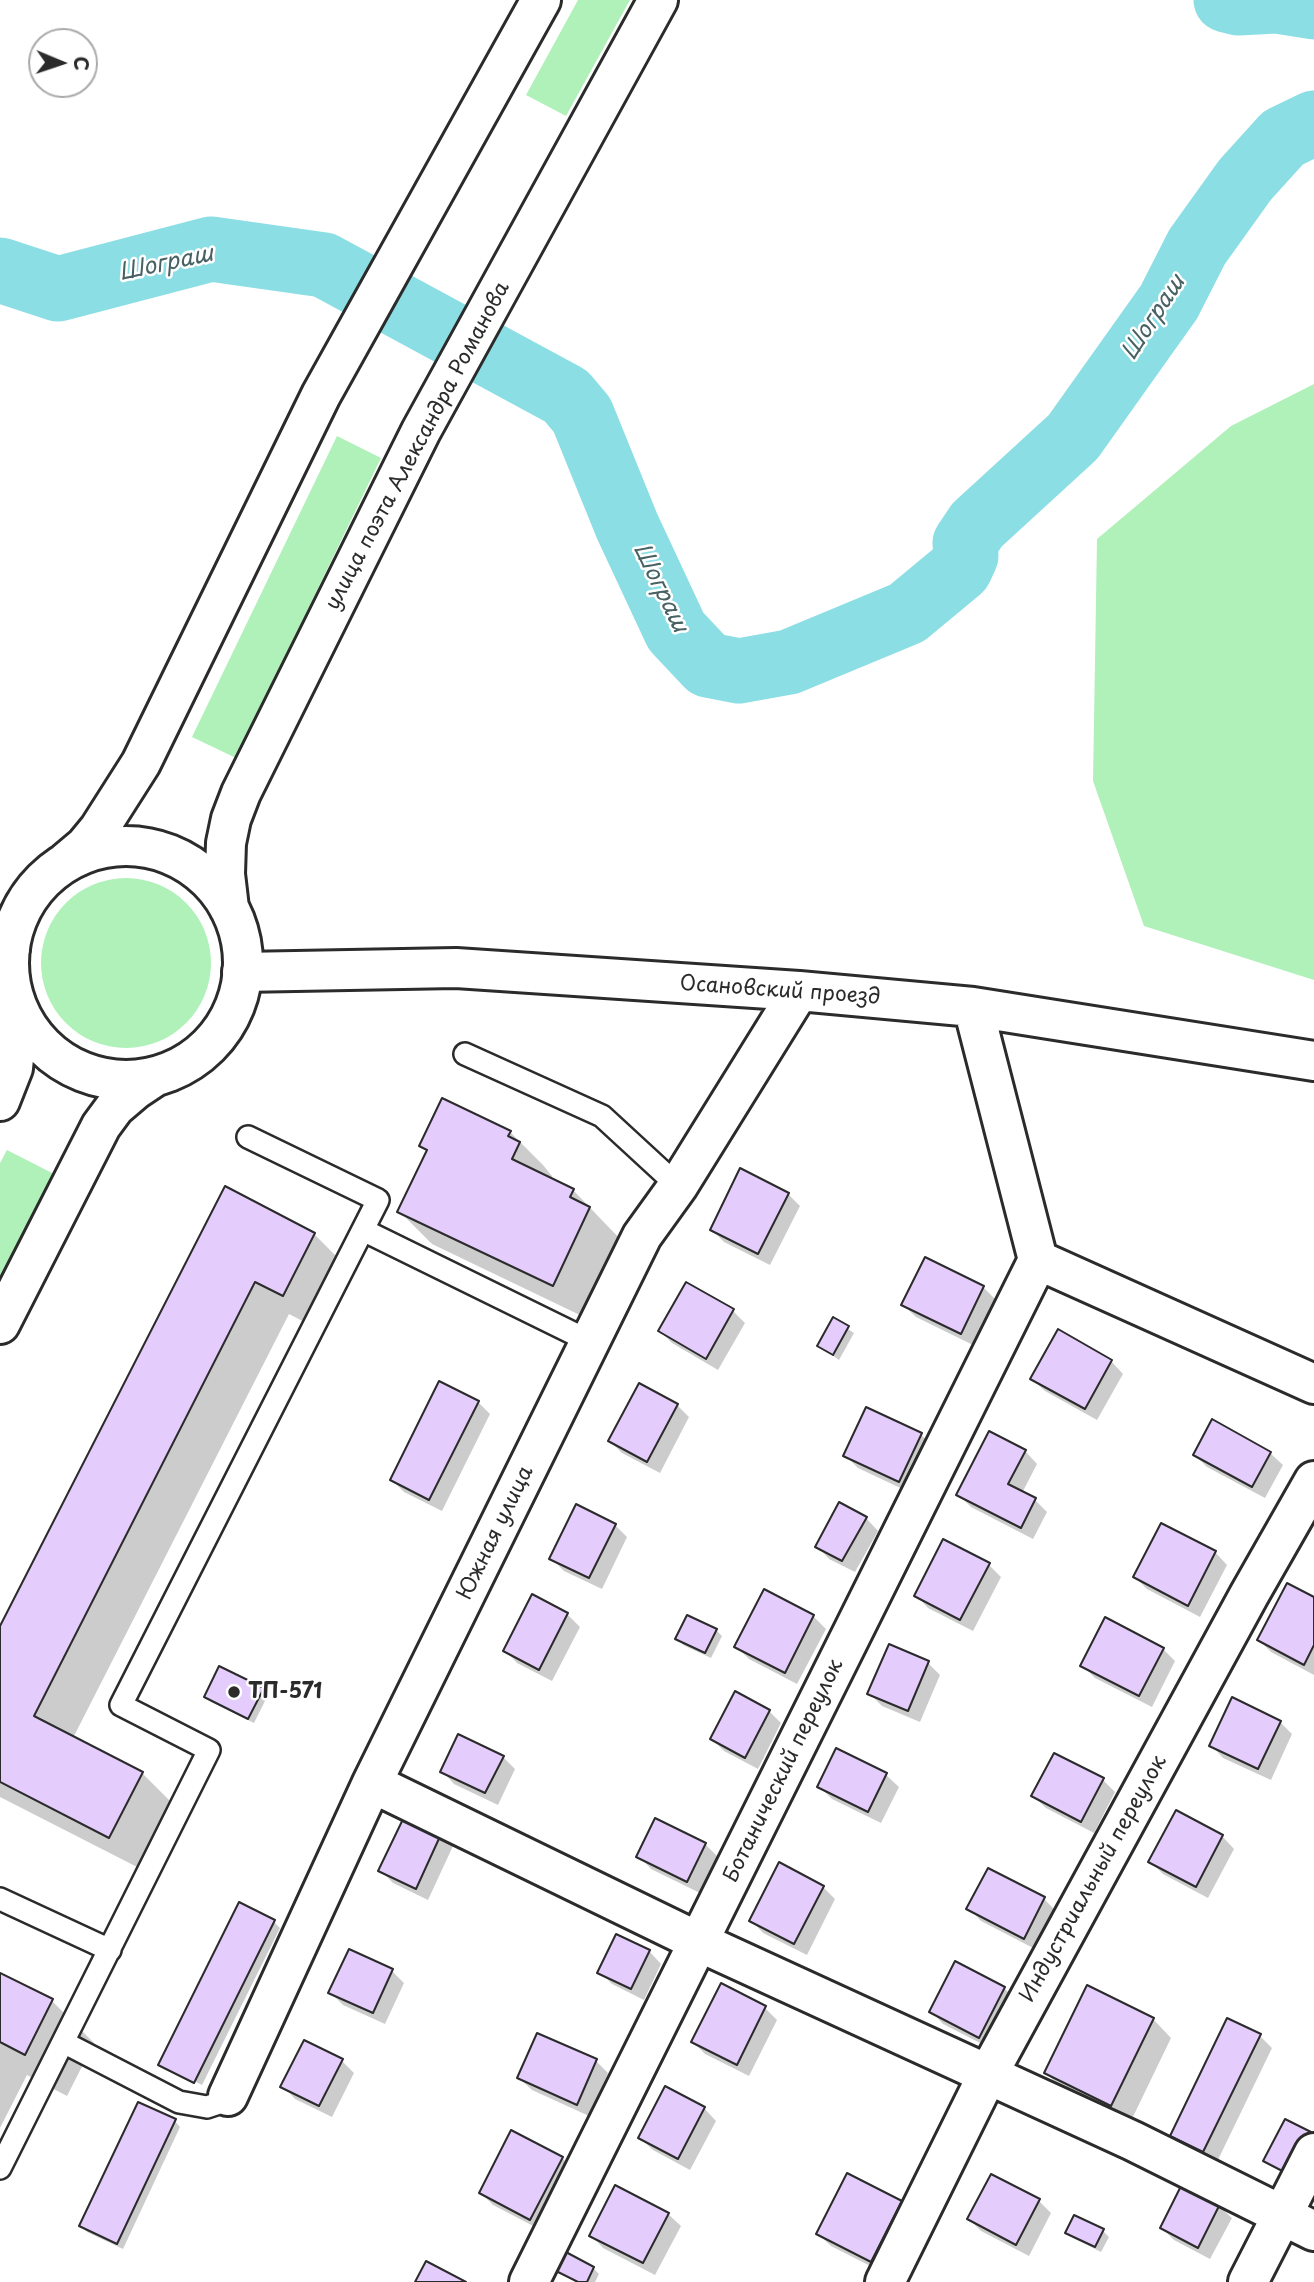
<!DOCTYPE html>
<meta charset="utf-8">
<style>
body{margin:0}
#map{position:relative;width:1314px;height:2282px;overflow:hidden;background:#fff;font-family:"Playpen Sans",sans-serif}
canvas{display:block}
.north{position:absolute;left:28px;top:28px;width:70px;height:70px;box-sizing:border-box;background:#fff;border:2px solid #aaa;border-radius:50%;rotate:92deg;font-size:19px;font-weight:700;line-height:28px;text-align:center;color:#2b2b2b}
.north::after{content:'';display:block;margin:auto;width:24px;height:32px;background:#2b2b2b;clip-path:polygon(50% 0,100% 100%,50% 72%,0 100%)}
</style>
<div id="map">
<canvas width="1314" height="2282"></canvas>
<div class="north">С</div>
</div>
<script>
const g = document.querySelector('canvas').getContext('2d');
g.lineJoin = 'round';
function fill(path, color) {
  g.fillStyle = color;
  g.fill(path, 'evenodd');
}
function poly(rows) {
  const path = new Path2D();
  for (const r of rows) {
    if (r.length === 3) {
      path.moveTo(r[0] + r[2], r[1]);
      path.arc(r[0], r[1], r[2], 0, 2 * Math.PI);
      continue;
    }
    path.moveTo(r[0], r[1]);
    for (let i = 2; i < r.length; i += 2) path.lineTo(r[i], r[i + 1]);
  }
  return path;
}
function stroke(path, color, width, dash) {
  g.strokeStyle = color;
  g.lineWidth = width;
  g.lineCap = dash ? 'butt' : 'round';
  g.setLineDash(dash || []);
  g.stroke(path);
}
function label(font, color, halo, rows, align = 'center') {
  g.font = font + ' "Playpen Sans",sans-serif';
  g.lineWidth = 5;
  g.setLineDash([]);
  g.textBaseline = 'middle';
  g.strokeStyle = halo;
  g.fillStyle = color;
  for (const [text, x, y, turn = 0] of rows) {
    g.save();
    g.translate(x, y);
    g.rotate((+turn || 0) * Math.PI / 180);
    g.textAlign = isNaN(turn) ? turn : align;
    if (halo) g.strokeText(text, 0, 0);
    g.fillText(text, 0, 0);
    g.restore();
  }
}
fill(poly([
 [578,0,630,0,566,116,526,95],
 [1314,384,1314,980,1144,926,1093,781,1097,539,1231,426],
 [337,436,381,458,236,758,192,737],
 [126,963,85],
 [7,1150,54,1174,0,1281,0,1163]
]), '#b0f1b9');
fill(poly([
 [510,1132,543,1165,552,1176,551,1180,573,1190,623,1242,586,1318,432,1244,399,1211,428,1152,421,1146],
 [226,1189,314,1234,347,1267,316,1328,289,1314,73,1738,142,1773,175,1806,143,1870,0,1797,0,1630],
 [788,1194,800,1206,770,1265,724,1242,712,1230],
 [983,1287,995,1299,973,1345,916,1317,903,1305],
 [733,1311,745,1323,718,1370,672,1343,660,1331],
 [834,1320,854,1333,839,1360,819,1346],
 [1111,1361,1123,1374,1097,1420,1045,1391,1032,1379],
 [478,1402,490,1414,442,1511,404,1492,392,1480],
 [677,1405,689,1417,660,1473,622,1453,610,1441],
 [920,1434,933,1446,911,1493,858,1468,846,1456],
 [1025,1451,1037,1464,1022,1493,1035,1500,1047,1512,1033,1539,971,1507,958,1494],
 [1270,1453,1283,1465,1265,1498,1207,1467,1195,1455],
 [866,1518,878,1531,855,1572,829,1559,817,1546],
 [615,1525,627,1537,602,1589,564,1571,551,1558],
 [1215,1552,1227,1565,1200,1617,1147,1589,1135,1577],
 [989,1565,1001,1577,973,1631,928,1608,916,1595],
 [765,1591,813,1616,826,1629,797,1684,749,1659,736,1646],
 [532,1596,567,1614,580,1627,552,1681,517,1663,505,1650],
 [1314,1599,1314,1675,1271,1652,1259,1640],
 [716,1630,722,1636,711,1658,683,1645,678,1639],
 [1163,1649,1175,1661,1152,1707,1095,1678,1083,1666],
 [928,1663,940,1675,920,1722,882,1706,869,1693],
 [263,1689,268,1695,254,1723,211,1702,206,1697],
 [769,1711,781,1723,758,1769,724,1751,712,1739],
 [1280,1722,1292,1734,1271,1780,1223,1758,1211,1745],
 [837,1751,886,1775,899,1787,881,1823,832,1799,820,1787],
 [503,1757,515,1769,498,1805,454,1784,442,1771],
 [1103,1780,1115,1792,1094,1833,1046,1808,1033,1796],
 [441,1834,453,1846,428,1900,393,1883,381,1871],
 [1222,1836,1234,1849,1208,1898,1163,1874,1151,1862],
 [705,1844,718,1857,700,1893,651,1869,639,1856],
 [823,1887,835,1899,807,1955,763,1933,751,1920],
 [1044,1899,1056,1911,1037,1950,981,1921,969,1908],
 [240,1905,274,1922,280,1928,202,2085,165,2066,165,2069,160,2065],
 [649,1951,661,1964,644,2000,612,1984,600,1972],
 [392,1971,404,1983,385,2024,343,2005,330,1992],
 [0,1975,52,2001,94,2043,67,2096,27,2075,0,2128],
 [1004,1988,1017,2001,992,2049,943,2024,931,2011],
 [765,2008,777,2020,749,2076,705,2054,693,2042],
 [1153,2019,1171,2038,1130,2123,1064,2091,1046,2073],
 [1228,2020,1260,2036,1272,2048,1216,2164,1184,2148,1172,2136],
 [342,2061,354,2073,332,2117,295,2099,283,2086],
 [596,2061,608,2073,589,2116,532,2090,519,2078],
 [704,2108,716,2121,690,2170,653,2150,640,2138],
 [175,2121,180,2127,123,2249,87,2232,81,2226],
 [562,2158,574,2170,543,2231,493,2205,481,2193],
 [1183,2187,1219,2206,1232,2218,1210,2259,1174,2240,1162,2228],
 [1038,2200,1051,2213,1029,2256,981,2231,969,2219],
 [901,2203,913,2215,884,2273,831,2246,818,2234],
 [668,2214,681,2226,655,2275,603,2248,591,2235],
 [1075,2217,1103,2231,1109,2237,1101,2252,1073,2238,1068,2233],
 [593,2268,599,2274,595,2282,575,2282,557,2270]
]), '#0003');
stroke(poly([
 [1226,0,1238,3,1276,1,1314,7],
 [0,270,58,289,211,249,324,265,566,396,582,415,627,526,676,631,708,665,739,671,789,662,907,613,960,569,966,556,965,543,977,525,1073,437,1169,302,1197,247,1245,180,1283,138,1314,123]
]), '#8cdee5', 65);
const building = poly([
 [442,1098,511,1131,508,1136,520,1142,512,1159,574,1189,570,1197,590,1207,553,1286,397,1212,427,1150,419,1146,442,1098],
 [740,1168,789,1193,758,1254,710,1230,740,1168],
 [225,1186,315,1233,283,1296,255,1282,34,1716,143,1772,109,1838,0,1782,0,1626,225,1186],
 [925,1257,984,1286,961,1334,901,1305,925,1257],
 [686,1282,734,1309,706,1359,658,1331,686,1282],
 [833,1317,849,1326,833,1355,817,1346,833,1317],
 [1058,1329,1112,1360,1085,1409,1030,1379,1058,1329],
 [439,1381,479,1401,429,1500,390,1480,439,1381],
 [639,1383,678,1404,647,1462,608,1441,639,1383],
 [866,1407,922,1433,899,1482,843,1456,866,1407],
 [1212,1419,1271,1452,1252,1487,1193,1455,1212,1419],
 [989,1431,1026,1450,1008,1484,1036,1498,1021,1528,956,1495,989,1431],
 [839,1502,867,1517,842,1561,815,1547,839,1502],
 [576,1504,616,1524,589,1578,549,1559,576,1504],
 [1161,1523,1216,1551,1188,1606,1133,1577,1161,1523],
 [943,1539,990,1563,960,1620,914,1596,943,1539],
 [1287,1583,1314,1597,1314,1645,1304,1665,1257,1640,1287,1583],
 [764,1589,814,1615,785,1673,734,1647,764,1589],
 [532,1594,568,1613,539,1670,503,1651,532,1594],
 [687,1615,717,1629,705,1653,675,1639,687,1615],
 [1105,1617,1164,1648,1139,1696,1080,1666,1105,1617],
 [889,1644,929,1661,908,1711,867,1694,889,1644],
 [219,1666,264,1688,248,1719,204,1697,219,1666],
 [735,1691,770,1710,745,1758,710,1739,735,1691],
 [1232,1697,1281,1721,1258,1769,1209,1746,1232,1697],
 [458,1734,504,1756,485,1793,440,1772,458,1734],
 [836,1748,887,1773,868,1812,817,1787,836,1748],
 [1054,1753,1104,1778,1081,1822,1031,1796,1054,1753],
 [1176,1810,1223,1835,1196,1887,1148,1862,1176,1810],
 [405,1815,442,1832,416,1889,378,1871,405,1815],
 [655,1818,706,1843,687,1882,636,1857,655,1818],
 [779,1862,824,1886,794,1944,749,1921,779,1862],
 [988,1868,1045,1897,1024,1939,966,1909,988,1868],
 [239,1902,275,1920,194,2083,158,2065,239,1902],
 [616,1934,650,1950,631,1989,597,1973,616,1934],
 [349,1949,393,1969,373,2013,328,1993,349,1949],
 [955,1961,1005,1987,979,2038,929,2012,955,1961],
 [0,1973,53,1999,25,2055,0,2042,0,1973],
 [721,1983,766,2006,737,2065,691,2042,721,1983],
 [1087,1985,1154,2018,1111,2106,1044,2073,1087,1985],
 [1227,2018,1261,2034,1203,2152,1170,2136,1227,2018],
 [537,2033,597,2059,577,2105,517,2078,537,2033],
 [304,2040,343,2059,319,2106,280,2087,304,2040],
 [665,2086,705,2107,678,2159,638,2138,665,2086],
 [138,2102,176,2119,117,2244,79,2226,138,2102],
 [1285,2119,1311,2132,1290,2175,1263,2161,1285,2119],
 [511,2130,563,2157,530,2220,479,2193,511,2130],
 [847,2173,902,2201,871,2262,816,2234,847,2173],
 [991,2174,1040,2199,1016,2245,967,2219,991,2174],
 [1182,2184,1220,2204,1198,2248,1160,2228,1182,2184],
 [615,2185,669,2213,643,2263,589,2236,615,2185],
 [1074,2215,1104,2229,1095,2247,1065,2233,1074,2215],
 [564,2251,594,2267,587,2282,578,2282,554,2270,564,2251],
 [426,2261,466,2282,415,2282,426,2261]
]);
fill(building, '#e4ccfc');
stroke(building, '#2b2b2b', 2);
const service = poly([
 [465,1054,602,1116,678,1186],
 [363,1230,591,1342],
 [0,1899,110,1950],
 [63,2042,179,2102,207,2107,219,2103,228,2096],
 [0,2168,209,1750,121,1705,378,1200,248,1137]
]);
const minor = poly([
 [0,946,10,948],
 [242,972,456,968,799,991,973,1007,1314,1061],
 [973,1007,1038,1260,1314,1384],
 [372,1783,699,1942,1133,2141,1314,2231],
 [228,2096,372,1783,642,1236,678,1186,799,991],
 [529,2282,1038,1260],
 [885,2282,987,2076,1249,1595,1314,1481],
 [1248,2282,1314,2153]
]);
const secondary = poly([
 [126,963,117],
 [66,862,85,846,99,829,141,763,321,395,541,0],
 [229,908,225,874,226,843,231,819,241,793,421,431,658,0],
 [0,1101,13,1068,16,1039,13,1003],
 [0,1324,101,1126,115,1107,135,1090,156,1076]
]);
stroke(service, '#2b2b2b', 26);
stroke(minor, '#2b2b2b', 44);
stroke(secondary, '#2b2b2b', 44);
stroke(service, '#fff', 21);
stroke(minor, '#fff', 38);
stroke(secondary, '#fff', 38);
for (const [x, y, r, color] of [
 [234,1692,7,"#2b2b2b"]
]) {
  const dot = new Path2D();
  dot.arc(x, y, r, 0, 2 * Math.PI);
  g.fillStyle = color;
  g.fill(dot);
  stroke(dot, '#fff', 2.5);
}
label('21px', '#2b2b2b', '#fff', [
 ["улица поэта Александра Романова",418,446,-62],
 ["Осановский проезд",780,991,4],
 ["Южная улица",496,1533,-64],
 ["Ботанический переулок",784,1771,-64],
 ["Индустриальный переулок",1094,1879,-61]
]);
label('bold 21px', '#2b2b2b', '#fff', [
 ["ТП-571",248,1692]
], 'left');
label('italic 23px', '#486163', '#fff', [
 ["Шограш",166,264,-12],
 ["Шограш",1154,318,-57],
 ["Шограш",660,588,64]
]);
</script>
